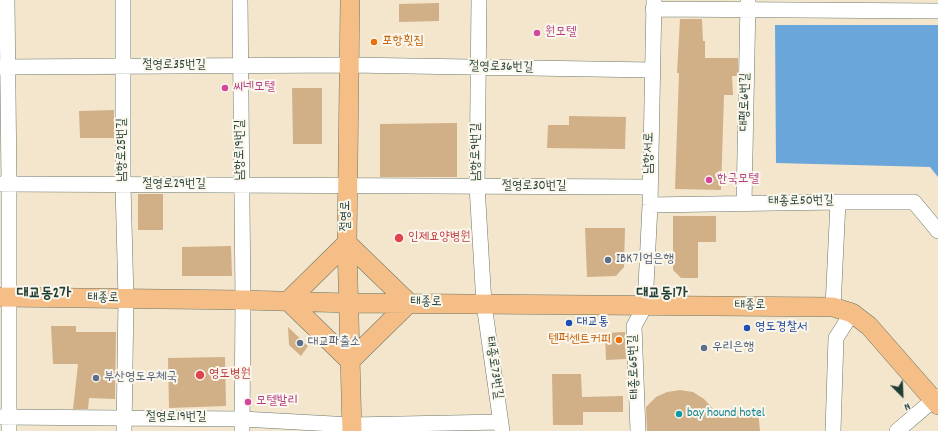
<!DOCTYPE html>
<meta charset="utf-8">
<style>
body{margin:0}
#map{position:relative;width:938px;height:431px;overflow:hidden;background:#f4e6cd;font-family:Dekko,sans-serif}
canvas{display:block}
.north{position:absolute;left:882px;top:375px;width:40px;height:40px;-webkit-text-stroke:3px #fbf7ec;paint-order:stroke;rotate:156deg;font-size:11px;font-weight:700;line-height:16px;text-align:center;color:#1f3d34}
.north::after{content:'';display:block;margin:auto;width:14px;height:18px;background:#1f3d34;clip-path:polygon(50% 0,100% 100%,50% 72%,0 100%)}
</style>
<div id="map">
<canvas width="938" height="431"></canvas>
<div class="north">N</div>
</div>
<script>
const g = document.querySelector('canvas').getContext('2d');
g.lineJoin = 'round';
function fill(path, color) {
  g.fillStyle = color;
  g.fill(path, 'evenodd');
}
function poly(rows) {
  const path = new Path2D();
  for (const r of rows) {
    path.moveTo(r[0], r[1]);
    for (let i = 2; i < r.length; i += 2) path.lineTo(r[i], r[i + 1]);
  }
  return path;
}
function stroke(path, color, width, dash) {
  g.strokeStyle = color;
  g.lineWidth = width;
  g.lineCap = dash ? 'butt' : 'round';
  g.setLineDash(dash || []);
  g.stroke(path);
}
function label(font, color, halo, rows, align = 'center') {
  g.font = font + ' Dekko,"Poor Story",sans-serif';
  g.lineWidth = 4;
  g.setLineDash([]);
  g.textBaseline = 'middle';
  g.strokeStyle = halo;
  g.fillStyle = color;
  for (const [text, x, y, turn = 0] of rows) {
    g.save();
    g.translate(x, y);
    g.rotate((+turn || 0) * Math.PI / 180);
    g.textAlign = isNaN(turn) ? turn : align;
    if (halo) g.strokeText(text, 0, 0);
    g.fillText(text, 0, 0);
    g.restore();
  }
}
fill(poly([
 [775,25,938,25,938,177,930,167,776,163]
]), '#6ba6db');
fill(poly([
 [439,3,439,21,399,22,399,4],
 [680,19,702,19,703,41,705,41,705,58,738,58,738,76,732,76,733,95,724,95,721,190,675,189,679,73,677,73],
 [292,88,322,88,322,144,293,144],
 [114,110,114,138,80,138,79,111],
 [569,116,626,117,625,149,547,148,548,125,569,125],
 [457,123,457,177,380,177,380,124],
 [138,194,163,194,163,230,138,230],
 [673,216,716,216,716,242,698,242,698,278,681,278,673,270],
 [585,228,625,228,624,267,616,276,587,277],
 [231,246,232,276,182,276,182,247],
 [51,326,76,326,76,332,116,332,115,399,89,398,88,409,73,409,78,364,53,364],
 [288,327,308,346,301,356,289,345],
 [625,332,626,359,606,360,605,333],
 [225,357,226,406,169,408,168,358],
 [552,374,581,374,582,397,623,396,623,412,583,412,583,425,553,425],
 [680,390,693,392,704,399,716,412,758,409,760,431,647,431,646,407,656,397,667,392]
]), '#d1af87');
const minor = poly([
 [7,0,9,184,9,431],
 [123,0,123,185,126,299,124,431],
 [240,0,243,300,242,431],
 [479,0,477,186,484,304,502,431],
 [653,9,938,11],
 [0,67,349,65,652,70],
 [0,184,650,187],
 [744,204,748,1],
 [650,205,838,202,914,202,938,231],
 [833,307,838,202],
 [0,417,242,419,352,425,500,422],
 [638,431,634,326,645,306,650,205,654,0],
 [833,431,836,338,852,313],
 [897,431,938,396]
]);
const major = poly([
 [350,0,347,243,352,431],
 [347,243,409,303],
 [0,297,243,300,349,303,833,307,852,313,869,326,938,405],
 [288,301,350,361],
 [288,301,347,243],
 [350,361,409,303]
]);
stroke(minor, '#6a786a', 16);
stroke(major, '#6a786a', 20);
stroke(minor, '#fff', 15);
stroke(major, '#f5be86', 19);
for (const [x, y, r, color] of [
 [537,33,4,"#d1479c"],
 [374,42,4,"#e8710a"],
 [225,88,4,"#d1479c"],
 [709,180,4,"#d1479c"],
 [399,238,5,"#e0444e"],
 [608,260,4,"#5c6f8a"],
 [569,323,4,"#1a4fb4"],
 [747,328,4,"#1a4fb4"],
 [619,340,4,"#e8710a"],
 [300,343,4,"#5c6f8a"],
 [704,348,4,"#5c6f8a"],
 [200,375,5,"#e0444e"],
 [96,378,4,"#5c6f8a"],
 [248,402,4,"#d1479c"],
 [679,414,4,"#0f9aa8"]
]) {
  const dot = new Path2D();
  dot.arc(x, y, r, 0, 2 * Math.PI);
  g.fillStyle = color;
  g.fill(dot);
  stroke(dot, '#fbf7ec', 1.5);
}
label('13px', '#b23c85', '#fbf7ec', [
 ["원모텔",545,33],
 ["씨네모텔",233,88],
 ["한국모텔",717,180],
 ["모텔발리",256,402]
], 'left');
label('13px', '#c56008', '#fbf7ec', [
 ["포항횟집",382,42],
 ["텐퍼센트커피",611,340,"right"]
], 'left');
label('13px', '#1f3d34', '#fbf7ec', [
 ["절영로35번길",174,66],
 ["절영로36번길",501,68,1],
 ["대평로6번길",746,102,-89],
 ["남항로25번길",123,150,-90],
 ["남항로19번길",241,150,-90],
 ["남항로9번길",477,152,-90],
 ["남항서로",650,153,-89],
 ["절영로29번길",174,185],
 ["절영로30번길",534,187],
 ["태종로50번길",801,202,-1],
 ["절영로",347,216,-90],
 ["태종로",103,299,1],
 ["태종로",426,303,1],
 ["태종로",750,306],
 ["태종로65번길",635,367,-92],
 ["태종로73번길",493,368,82],
 ["절영로19번길",176,418]
]);
label('13px', '#be3a42', '#fbf7ec', [
 ["인제요양병원",408,238],
 ["영도병원",209,375]
], 'left');
label('13px', '#4e5e75', '#fbf7ec', [
 ["IBK기업은행",616,260],
 ["대교파출소",308,343],
 ["우리은행",712,348],
 ["부산영도우체국",104,378]
], 'left');
label('13px', '#164399', '#fbf7ec', [
 ["대교통",577,323],
 ["영도경찰서",755,328]
], 'left');
label('13px', '#0d838f', '#fbf7ec', [
 ["bay hound hotel",687,414]
], 'left');
label('bold 15px', '#1f3d34', '#fbf7ec', [
 ["대교동2가",44,295],
 ["대교동1가",662,295]
]);
</script>
